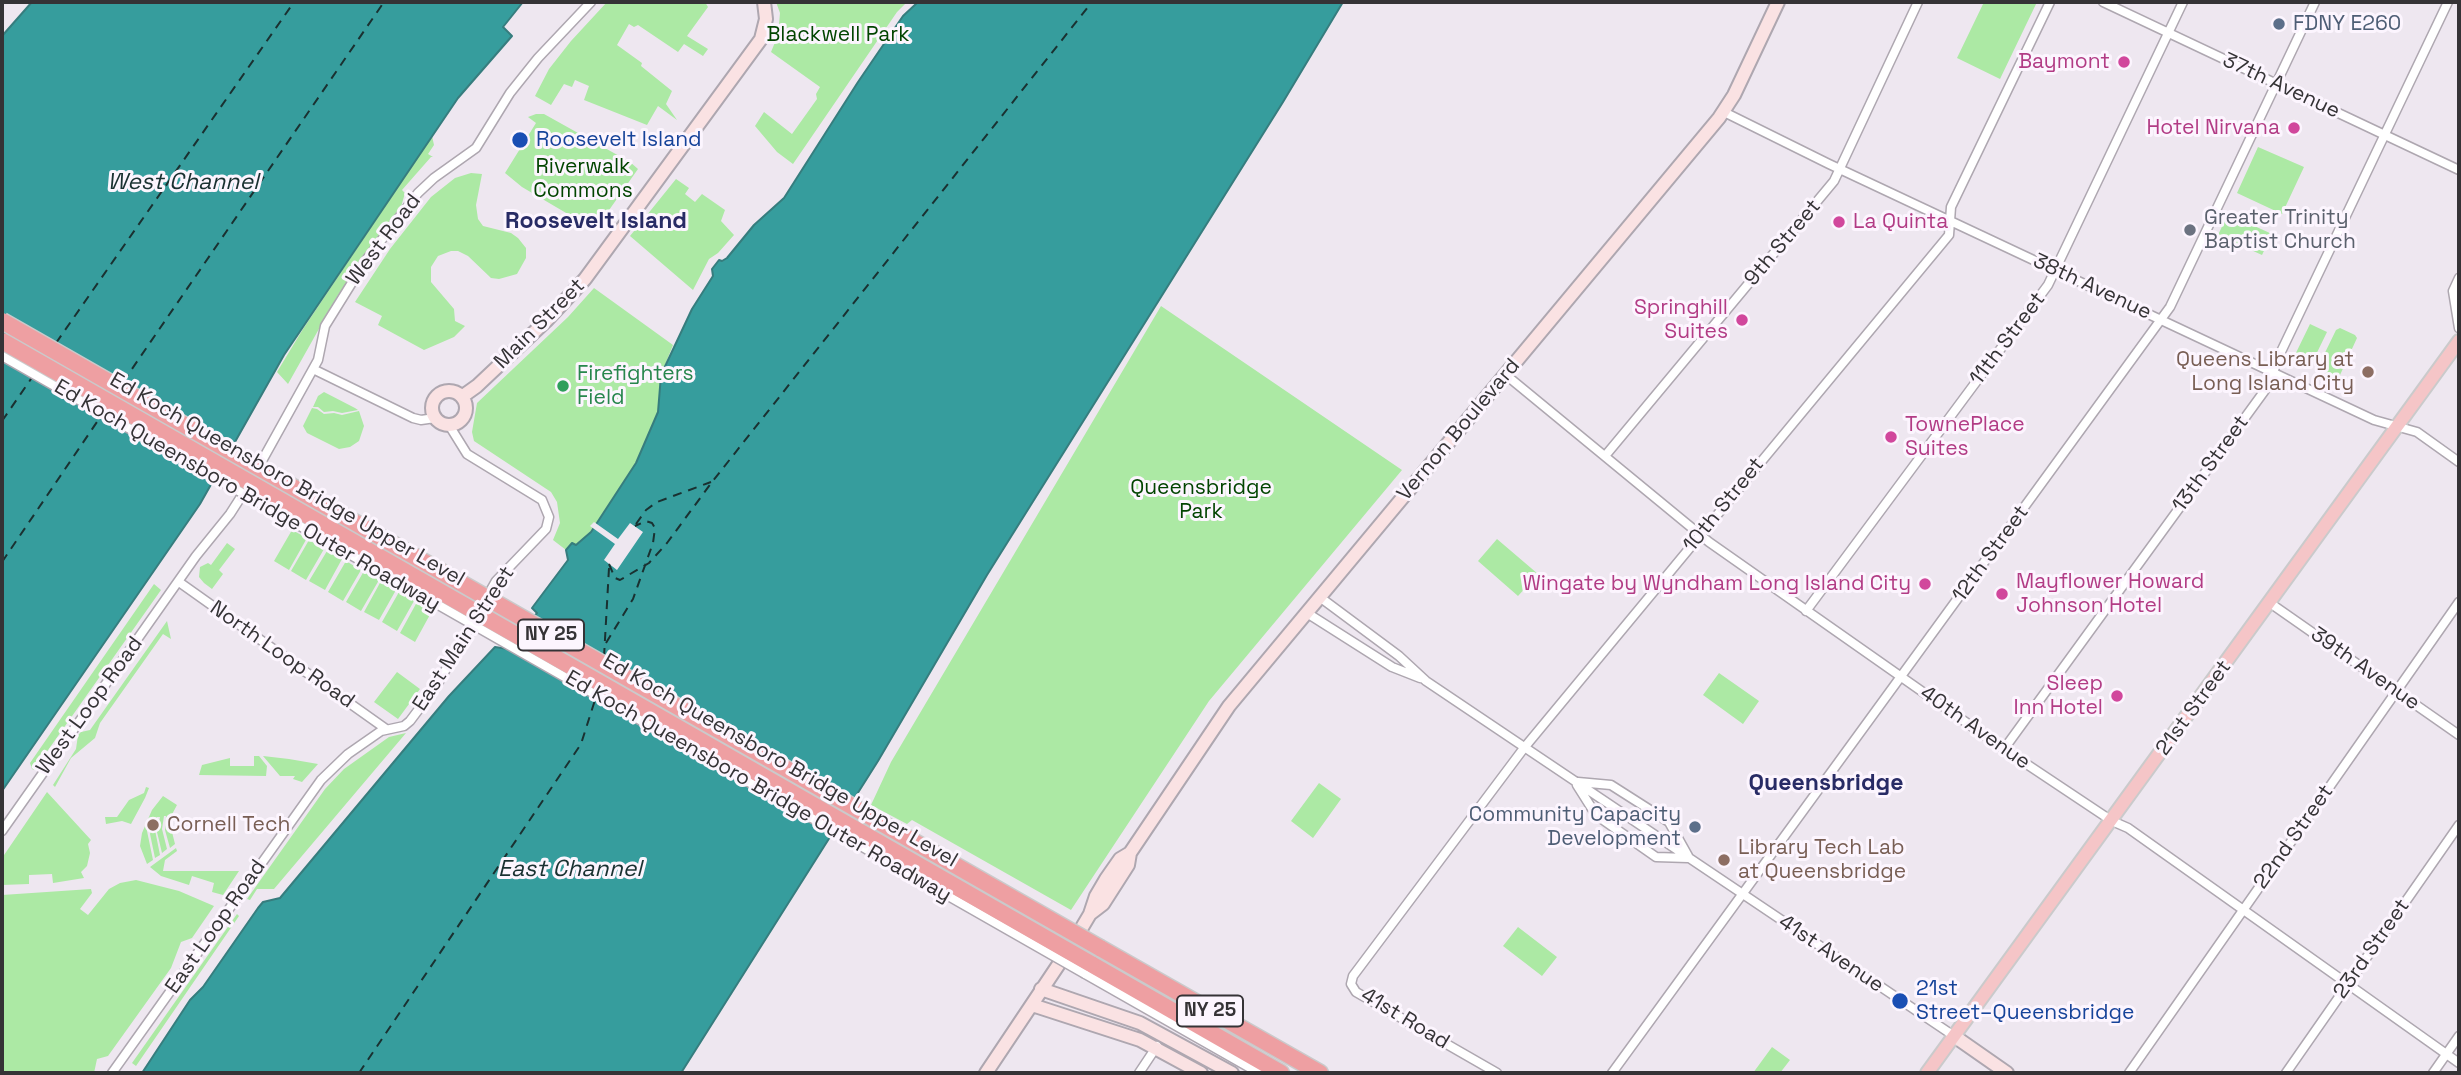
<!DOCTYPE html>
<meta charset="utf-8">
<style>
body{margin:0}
#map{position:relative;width:2461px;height:1075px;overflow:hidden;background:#eee7f0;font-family:"Space Grotesk",sans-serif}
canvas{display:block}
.frame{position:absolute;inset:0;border:4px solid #353336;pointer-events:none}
</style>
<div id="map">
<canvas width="2461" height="1075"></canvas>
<div class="frame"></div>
</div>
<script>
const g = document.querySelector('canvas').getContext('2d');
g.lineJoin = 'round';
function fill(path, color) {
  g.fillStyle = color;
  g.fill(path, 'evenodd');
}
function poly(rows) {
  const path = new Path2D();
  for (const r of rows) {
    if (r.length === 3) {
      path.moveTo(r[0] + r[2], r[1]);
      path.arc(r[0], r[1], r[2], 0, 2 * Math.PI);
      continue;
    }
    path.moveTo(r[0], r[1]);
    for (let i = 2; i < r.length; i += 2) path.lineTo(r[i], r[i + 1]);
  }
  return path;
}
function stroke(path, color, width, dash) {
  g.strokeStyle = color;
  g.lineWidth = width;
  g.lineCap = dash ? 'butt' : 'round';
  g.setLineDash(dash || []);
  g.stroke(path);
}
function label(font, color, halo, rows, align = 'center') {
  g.font = font + ' "Space Grotesk",sans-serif';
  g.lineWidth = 6;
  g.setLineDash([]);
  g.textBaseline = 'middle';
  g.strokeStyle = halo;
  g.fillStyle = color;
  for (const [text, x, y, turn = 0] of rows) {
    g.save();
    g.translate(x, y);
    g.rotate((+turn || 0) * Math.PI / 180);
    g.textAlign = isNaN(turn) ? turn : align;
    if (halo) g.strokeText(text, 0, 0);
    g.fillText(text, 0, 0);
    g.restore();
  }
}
fill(poly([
 [607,2,705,2,708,7,687,36,708,49,703,56,684,44,678,52,638,25,634,27,629,24,617,45,642,63,641,66,672,91,666,104,677,120,658,106,647,125,584,100,589,86,575,80,572,87,564,84,551,105,535,96,549,69,571,41],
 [776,2,907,2,897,12,793,164,777,152,755,126,764,112,792,134,817,99,816,94,820,87,771,52,778,35,780,13],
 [1984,2,2037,2,2000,79,1957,58],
 [536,114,544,114,630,162,638,169,595,230,522,187,505,173,536,123,528,117],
 [432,136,434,145,428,154,433,157,431,157,402,190,405,193,401,207,338,295,288,384,277,372,303,329],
 [2258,147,2304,167,2282,214,2237,193],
 [471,173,482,174,476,205,478,219,483,226,511,233,518,238,526,248,526,258,517,274,499,279,491,278,468,256,458,251,451,251,438,256,431,267,431,282,454,309,455,321,465,326,454,337,424,350,378,325,382,316,355,302,390,249,431,197,455,178],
 [676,179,689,188,685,194,695,202,702,194,725,210,721,221,734,235,718,253,709,259,693,290,630,236],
 [2228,214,2272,234,2262,255,2218,235],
 [594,288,673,345,661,375,658,412,636,463,591,532,576,545,572,544,566,550,553,540,560,523,557,502,551,492,474,441,472,432,477,403,568,317],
 [1161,306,1402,470,1209,701,1071,910,912,820,907,824,871,805,891,762],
 [2310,324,2327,332,2309,369,2292,361],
 [2340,328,2355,335,2357,338,2340,375,2336,376,2321,370,2319,365,2336,330],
 [324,392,355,408,358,410,342,413,333,411,324,412,318,407,313,407,318,396],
 [312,408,317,409,324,414,334,413,342,415,359,411,364,426,359,441,350,447,339,449,307,433,303,426],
 [292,530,307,538,289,570,274,561],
 [1497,539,1538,574,1518,596,1478,561],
 [309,540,324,549,306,580,291,571],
 [227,543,235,549,219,570,223,574,212,589,204,583,199,577,200,567,208,563,211,565],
 [327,551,342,559,325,590,309,581],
 [346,561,361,570,343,601,328,592],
 [364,571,379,580,361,611,346,602],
 [381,581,396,590,379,620,364,612],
 [154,584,161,590,34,770,32,769,30,763],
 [399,592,414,601,397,631,382,622],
 [417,602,432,611,415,642,400,633],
 [167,621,171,639,163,634,100,723,95,738,71,758,55,787,53,785,76,749,78,735,81,732,90,730],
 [397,672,420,689,398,719,374,702],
 [1719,673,1759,701,1743,724,1703,695],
 [406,733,274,889,257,889,250,900,247,899,325,789,344,769,389,737],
 [254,756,259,756,267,766,266,776,199,775,202,765,230,758,230,766,254,766],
 [263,756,289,759,318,764,302,782,293,779,295,776,280,776],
 [1319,783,1341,799,1313,838,1291,821],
 [146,787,149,788,145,798,131,824,122,821,106,824,105,817,117,817,129,800,144,793],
 [47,792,91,840,88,844,90,853,87,866,81,872,84,878,53,883,52,874,29,875,29,884,2,885,2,858],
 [163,796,177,805,169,820,175,844,170,848,165,830,166,816,164,816,162,829,167,849,162,853,157,832,160,817,157,817,155,830,160,855,155,858,150,834,154,818,151,817,147,831,153,860,147,864,140,846,142,833,152,810],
 [176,848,177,851,165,860,163,871,239,871,223,895,212,892,214,883,192,876,189,885,161,876,150,867],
 [136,880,179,891,214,906,192,938,181,942,171,968,108,1056,97,1059,94,1073,2,1073,2,895,91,889,92,893,80,909,88,915,109,889,120,883],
 [237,914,239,916,136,1066,132,1063],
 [1518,927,1557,957,1542,976,1503,946],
 [1772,1047,1790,1060,1780,1073,1753,1073]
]), '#ace9a4');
const water = poly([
 [32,2,523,2,503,27,512,36,458,98,351,256,284,355,200,504,2,791,2,36,32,2],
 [918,2,1343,2,1283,102,987,575,878,761,681,1073,142,1073,190,1000,203,987,258,908,263,902,280,898,449,696,495,647,508,649,537,613,532,608,568,560,566,550,572,543,576,545,591,532,636,463,658,412,661,375,692,309,713,276,712,269,719,260,722,261,727,258,754,225,784,198,858,82,903,16,918,2]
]);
fill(water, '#369d9d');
stroke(water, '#367d7e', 2);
fill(poly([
 [594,522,618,539,630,523,643,532,617,570,604,560,615,544,590,526]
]), '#eee7f0');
stroke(poly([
 [56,343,294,2],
 [123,382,384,2],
 [2,421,33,376],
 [636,524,646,510,657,502,711,482],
 [2,562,101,416],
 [609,564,615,578,620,580,649,563,667,543,712,482,1092,2],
 [606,643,633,599,653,543,655,528,652,523,646,521,635,526],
 [604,657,609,568],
 [359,1073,581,744,595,700]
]), '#1a3131', 2, [9, 7]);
const street = poly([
 [2103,2,2459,170],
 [1724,112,1829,164,2374,420,2417,432,2459,462],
 [2459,278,2453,291,2459,328],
 [313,369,413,418,421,420,435,418],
 [1506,375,1709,542,2004,749,2112,821,2128,828,2459,1063],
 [1605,456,1834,181,1918,2],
 [258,468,318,360,325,326,366,260,418,193,434,178,476,148,510,93,538,58,591,2],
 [179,582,386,729],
 [1321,598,1399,656,1426,681,1954,1036],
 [2270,603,2459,735],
 [1806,611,2048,285,2183,2],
 [1307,613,1392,667,1420,678],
 [2004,749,2268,386,2279,356,2448,2],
 [1578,782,1611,785,1669,822,1688,856],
 [1577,785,1596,815,1656,857,1688,858],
 [2,831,196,556,230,514,246,489],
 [1085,974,1259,1073],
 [112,1073,321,780,348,754,381,731,404,726,410,721,437,685,496,581,546,529,549,517,542,500,467,454,449,425],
 [1139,1073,1157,1046],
 [1497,1073,1356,992,1351,984,1353,976,1524,748,1949,235,1951,207,2050,2],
 [1612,1073,2170,307,2315,2],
 [2129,1073,2459,602],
 [2286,1073,2459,825],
 [2433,1073,2459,1036]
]);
const secondary = poly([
 [449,408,17],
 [463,396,477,386,546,321,585,279,761,39,766,19,764,2],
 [1090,914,1103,904,1128,865,1130,853,1229,706,1719,118,1734,95,1778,2],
 [1041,989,1140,1023,1232,1073],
 [1032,1005,1140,1040,1201,1073],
 [1954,1036,2007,1073],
 [986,1073,1071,946,1090,914,1096,896,1106,879,1120,859,1130,853]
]);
const primary = poly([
 [1927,1073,2459,341]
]);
const highway = poly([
 [1100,948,1320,1073],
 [1091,964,1281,1073]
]);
stroke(street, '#aea7b0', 11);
stroke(secondary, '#aea7b0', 16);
stroke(primary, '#cacacb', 16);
stroke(highway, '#cacacb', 19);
stroke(street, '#fff', 8);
stroke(secondary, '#fae2e3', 12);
stroke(primary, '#f5c5c7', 12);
stroke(highway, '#ee9fa2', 16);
const streetBridge = poly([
 [2,356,1085,974]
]);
const highwayBridge = poly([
 [2,321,1100,948],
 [2,341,1091,964]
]);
stroke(streetBridge, '#aea7b0', 11, []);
stroke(highwayBridge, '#cacacb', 19, []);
stroke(streetBridge, '#fff', 8);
stroke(highwayBridge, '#ee9fa2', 16);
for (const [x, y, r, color] of [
 [2279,24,7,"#5c6f8a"],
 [2124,62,7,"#d1479c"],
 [2294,128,7,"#d1479c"],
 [520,140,9,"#1a4fb4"],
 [1839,222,7,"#d1479c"],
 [2190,230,7,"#6b7280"],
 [1742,320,7,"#d1479c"],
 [2368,372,7,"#8d6e63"],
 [563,386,7,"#2e9e5b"],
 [1891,437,7,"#d1479c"],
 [1925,584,7,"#d1479c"],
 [2002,594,7,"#d1479c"],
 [2117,696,7,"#d1479c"],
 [153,825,7,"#8d6e63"],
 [1695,827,7,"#5c6f8a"],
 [1724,860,7,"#8d6e63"],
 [1900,1001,9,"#1a4fb4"]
]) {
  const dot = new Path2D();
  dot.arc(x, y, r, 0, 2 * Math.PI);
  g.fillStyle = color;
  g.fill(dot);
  stroke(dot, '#fcf5fe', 2.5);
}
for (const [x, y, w] of [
 [551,635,66],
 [1210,1011,66]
]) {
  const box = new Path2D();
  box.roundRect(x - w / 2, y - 15.5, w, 31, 5);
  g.fillStyle = '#fcf5fe';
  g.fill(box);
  stroke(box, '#353336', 2);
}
label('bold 19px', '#353336', null, [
 ["NY 25",551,635],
 ["NY 25",1210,1011]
]);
label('21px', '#4e5e75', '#fcf5fe', [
 ["FDNY E260",2293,24],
 ["Community Capacity",1681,815,"right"],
 ["Development",1681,839,"right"]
], 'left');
label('21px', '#024500', '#fcf5fe', [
 ["Blackwell Park",838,35],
 ["Riverwalk",583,167],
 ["Commons",583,191],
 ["Queensbridge",1201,488],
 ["Park",1201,512]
]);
label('21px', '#b23c85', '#fcf5fe', [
 ["Baymont",2110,62],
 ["Hotel Nirvana",2280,128],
 ["La Quinta",1853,222,"left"],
 ["Springhill",1728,308],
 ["Suites",1728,332],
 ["TownePlace",1905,425,"left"],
 ["Suites",1905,449,"left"],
 ["Mayflower Howard",2016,582,"left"],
 ["Johnson Hotel",2016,606,"left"],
 ["Wingate by Wyndham Long Island City",1911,584],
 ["Sleep",2103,684],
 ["Inn Hotel",2103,708]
], 'right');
label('21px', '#353336', '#fcf5fe', [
 ["37th Avenue",2281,86,25],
 ["West Road",384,240,-53],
 ["9th Street",1783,243,-50],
 ["38th Avenue",2092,287,25],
 ["Main Street",540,324,-45],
 ["11th Street",2008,339,-53],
 ["Vernon Boulevard",1459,430,-50],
 ["13th Street",2211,464,-54],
 ["Ed Koch Queensboro Bridge Upper Level",287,480,30],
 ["Ed Koch Queensboro Bridge Outer Roadway",247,496,30],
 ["10th Street",1724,505,-51],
 ["12th Street",1991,554,-54],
 ["East Main Street",464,639,-57],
 ["North Loop Road",282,655,35],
 ["39th Avenue",2365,669,35],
 ["West Loop Road",90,706,-54],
 ["21st Street",2194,708,-54],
 ["40th Avenue",1975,728,35],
 ["Ed Koch Queensboro Bridge Upper Level",780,761,30],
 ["Ed Koch Queensboro Bridge Outer Roadway",758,787,30],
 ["22nd Street",2294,837,-55],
 ["East Loop Road",216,927,-55],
 ["23rd Street",2372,949,-55],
 ["41st Avenue",1831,954,34],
 ["41st Road",1405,1019,31]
]);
label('21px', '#164399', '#fcf5fe', [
 ["Roosevelt Island",536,140],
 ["21st",1916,989],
 ["Street–Queensbridge",1916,1013]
], 'left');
label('21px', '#5b616d', '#fcf5fe', [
 ["Greater Trinity",2204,218],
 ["Baptist Church",2204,242]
], 'left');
label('21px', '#785e54', '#fcf5fe', [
 ["Queens Library at",2354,360,"right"],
 ["Long Island City",2354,384,"right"],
 ["Cornell Tech",167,825],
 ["Library Tech Lab",1738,848],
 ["at Queensbridge",1738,872]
], 'left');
label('21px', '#27864d', '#fcf5fe', [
 ["Firefighters",577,374],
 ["Field",577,398]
], 'left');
label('italic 23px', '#1a3131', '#fcf5fe', [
 ["West Channel",183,183],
 ["East Channel",570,870]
]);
label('bold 23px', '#282b65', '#fcf5fe', [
 ["Roosevelt Island",596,222],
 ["Queensbridge",1826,784]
]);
</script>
